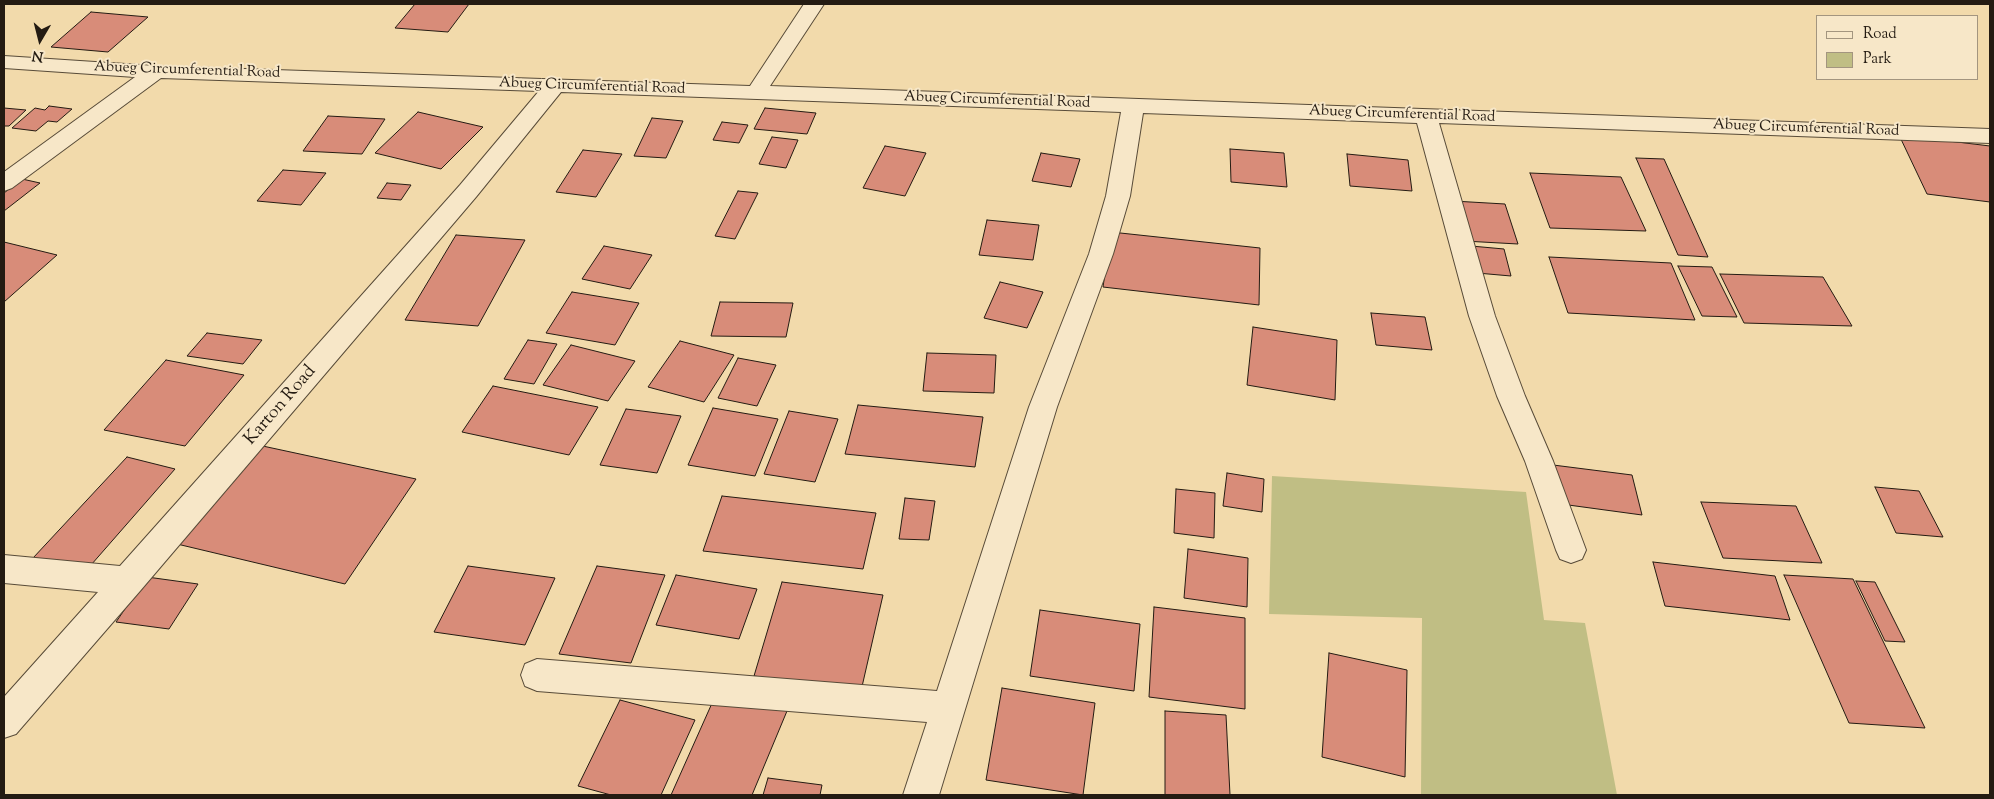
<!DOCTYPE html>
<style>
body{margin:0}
#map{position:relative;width:1994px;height:799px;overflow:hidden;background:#f2daab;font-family:"Sorts Mill Goudy",serif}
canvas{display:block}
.frame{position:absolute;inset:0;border:5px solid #241b12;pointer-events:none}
.legend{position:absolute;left:1816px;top:15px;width:162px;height:65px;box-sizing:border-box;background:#f7e7c8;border:1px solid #a3957f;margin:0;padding:6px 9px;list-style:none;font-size:15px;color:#241b12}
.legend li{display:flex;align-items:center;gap:10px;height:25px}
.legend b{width:25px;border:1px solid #a3957f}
.north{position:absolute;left:15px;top:15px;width:50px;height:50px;-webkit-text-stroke:4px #f7e7c8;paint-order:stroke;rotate:188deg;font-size:14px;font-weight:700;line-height:20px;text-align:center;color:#241b12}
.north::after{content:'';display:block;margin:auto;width:18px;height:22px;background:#241b12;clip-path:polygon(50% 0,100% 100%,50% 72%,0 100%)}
</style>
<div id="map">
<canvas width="1994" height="799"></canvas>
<div class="frame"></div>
<ul class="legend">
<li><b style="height:6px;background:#f7e7c8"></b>Road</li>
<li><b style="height:14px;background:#c0be84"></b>Park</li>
</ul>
<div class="north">N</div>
</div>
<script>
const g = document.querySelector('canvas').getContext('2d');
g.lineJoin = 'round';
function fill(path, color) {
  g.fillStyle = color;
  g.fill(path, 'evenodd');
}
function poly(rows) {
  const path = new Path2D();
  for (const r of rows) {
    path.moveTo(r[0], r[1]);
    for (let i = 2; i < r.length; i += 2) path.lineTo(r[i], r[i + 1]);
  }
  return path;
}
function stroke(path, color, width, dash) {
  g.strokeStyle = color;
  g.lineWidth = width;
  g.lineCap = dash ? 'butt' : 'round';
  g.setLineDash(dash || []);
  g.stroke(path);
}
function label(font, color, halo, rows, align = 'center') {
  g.font = font + ' "Sorts Mill Goudy",serif';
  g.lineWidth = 4;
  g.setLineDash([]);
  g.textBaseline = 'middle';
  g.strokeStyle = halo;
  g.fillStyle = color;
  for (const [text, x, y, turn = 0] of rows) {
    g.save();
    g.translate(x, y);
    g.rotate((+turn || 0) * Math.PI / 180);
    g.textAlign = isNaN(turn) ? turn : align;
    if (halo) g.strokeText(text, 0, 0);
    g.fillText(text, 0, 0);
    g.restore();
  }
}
fill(poly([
 [1272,476,1526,492,1544,620,1585,623,1617,795,1421,795,1422,618,1269,614]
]), '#c0be84');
const building = poly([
 [415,4,469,4,448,32,395,28,415,4],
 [91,12,148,17,108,52,51,47,91,12],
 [49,106,72,109,57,122,48,121,36,131,12,128,35,108,45,110,49,106],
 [4,108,26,110,9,126,4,126,4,108],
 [765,108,816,113,807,134,754,129,765,108],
 [418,112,483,127,441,169,375,153,418,112],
 [328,116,385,119,362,154,303,151,328,116],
 [652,118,683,121,666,158,634,156,652,118],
 [722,122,748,125,739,143,713,140,722,122],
 [1899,135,1990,146,1990,202,1927,194,1899,135],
 [772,137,798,140,786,168,759,164,772,137],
 [885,146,926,153,905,196,863,188,885,146],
 [1230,149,1284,153,1287,187,1231,182,1230,149],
 [583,150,622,154,596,197,556,192,583,150],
 [1041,153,1080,159,1071,187,1032,181,1041,153],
 [1347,154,1408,160,1412,191,1350,186,1347,154],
 [1636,158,1664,159,1708,257,1678,255,1636,158],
 [283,170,326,173,301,205,257,201,283,170],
 [1530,173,1621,177,1646,231,1550,228,1530,173],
 [22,179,40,183,4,211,4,193,22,179],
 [387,183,411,185,401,200,377,198,387,183],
 [738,191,758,193,735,239,715,236,738,191],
 [1453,201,1505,204,1518,244,1464,241,1453,201],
 [987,220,1039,225,1033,260,979,255,987,220],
 [1111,232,1260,248,1259,305,1103,287,1111,232],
 [456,235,525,240,478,326,405,320,456,235],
 [4,242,57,255,4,302,4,242],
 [604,246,652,255,630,289,582,279,604,246],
 [1471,246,1504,249,1511,276,1477,273,1471,246],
 [1549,257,1671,263,1695,320,1568,313,1549,257],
 [1678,266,1712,267,1737,317,1702,316,1678,266],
 [1720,274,1823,277,1852,326,1744,323,1720,274],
 [1000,282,1043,292,1027,328,984,318,1000,282],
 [572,292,639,303,615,345,546,333,572,292],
 [720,302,793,303,786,337,711,336,720,302],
 [1371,313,1425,317,1432,350,1376,345,1371,313],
 [1253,327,1337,340,1335,400,1247,385,1253,327],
 [207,333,262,340,243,364,187,356,207,333],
 [528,340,557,344,534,384,504,379,528,340],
 [680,341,734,355,704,402,648,387,680,341],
 [571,345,635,361,608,401,543,385,571,345],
 [927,353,996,355,994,393,923,391,927,353],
 [738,358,776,365,757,406,718,398,738,358],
 [166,360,244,375,185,446,104,430,166,360],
 [493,386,598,407,569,455,462,432,493,386],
 [858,405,983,417,975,467,845,454,858,405],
 [713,408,778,419,755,476,688,465,713,408],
 [626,409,681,416,657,473,600,465,626,409],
 [789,411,838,419,815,482,764,474,789,411],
 [258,445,416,479,345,584,177,544,258,445],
 [127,457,175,469,84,573,33,558,127,457],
 [1553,465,1632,475,1642,515,1561,504,1553,465],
 [1227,473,1264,479,1262,512,1223,506,1227,473],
 [1875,487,1919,491,1943,537,1896,533,1875,487],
 [1176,489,1215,493,1214,538,1174,533,1176,489],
 [722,496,876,513,863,569,703,551,722,496],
 [905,498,935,501,929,540,899,539,905,498],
 [1701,502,1796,506,1822,563,1723,558,1701,502],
 [1188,549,1248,558,1247,607,1184,598,1188,549],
 [1653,562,1775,576,1790,620,1665,606,1653,562],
 [468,566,555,578,525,645,434,632,468,566],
 [597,566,665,575,631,663,559,654,597,566],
 [676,575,757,589,739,639,656,625,676,575],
 [1784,575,1853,579,1925,728,1849,723,1784,575],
 [147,577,198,584,169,629,116,622,147,577],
 [1856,581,1875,582,1905,642,1885,641,1856,581],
 [782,582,883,595,861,691,754,676,782,582],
 [1154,607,1245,618,1245,709,1149,697,1154,607],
 [1040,610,1140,624,1134,691,1030,676,1040,610],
 [1329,653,1407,670,1405,777,1322,757,1329,653],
 [1002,688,1095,703,1083,795,986,780,1002,688],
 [717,692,787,711,752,795,671,795,717,692],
 [620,700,695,720,661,795,611,795,578,786,620,700],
 [1165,711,1226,715,1230,795,1165,795,1165,711],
 [768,778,822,785,820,795,763,795,768,778]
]);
fill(building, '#d88c79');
stroke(building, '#241b12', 1);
const minor = poly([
 [804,4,824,4,770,86,1990,129,1990,143,1439,123,1495,316,1525,396,1553,461,1586,550,1582,559,1571,563,1560,559,1556,550,1525,461,1497,396,1469,316,1417,123,1143,113,1130,196,1113,254,1057,407,939,795,903,795,927,722,537,691,525,686,521,675,525,664,537,659,937,691,1029,407,1089,254,1106,196,1121,112,561,92,476,197,140,591,16,734,4,738,4,697,98,592,4,583,4,555,120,566,460,185,539,91,161,78,12,188,4,191,4,172,135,77,4,68,4,56,156,66,750,86,804,4]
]);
stroke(minor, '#584b38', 2);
fill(minor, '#f7e7c8');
label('15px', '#241b12', '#f7e7c8', [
 ["Abueg Circumferential Road",187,71,2],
 ["Abueg Circumferential Road",592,87,2],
 ["Abueg Circumferential Road",997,101,2],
 ["Abueg Circumferential Road",1402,115,2],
 ["Abueg Circumferential Road",1806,129,2]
]);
label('18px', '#241b12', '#f7e7c8', [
 ["Karton Road",281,406,-49]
]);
</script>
